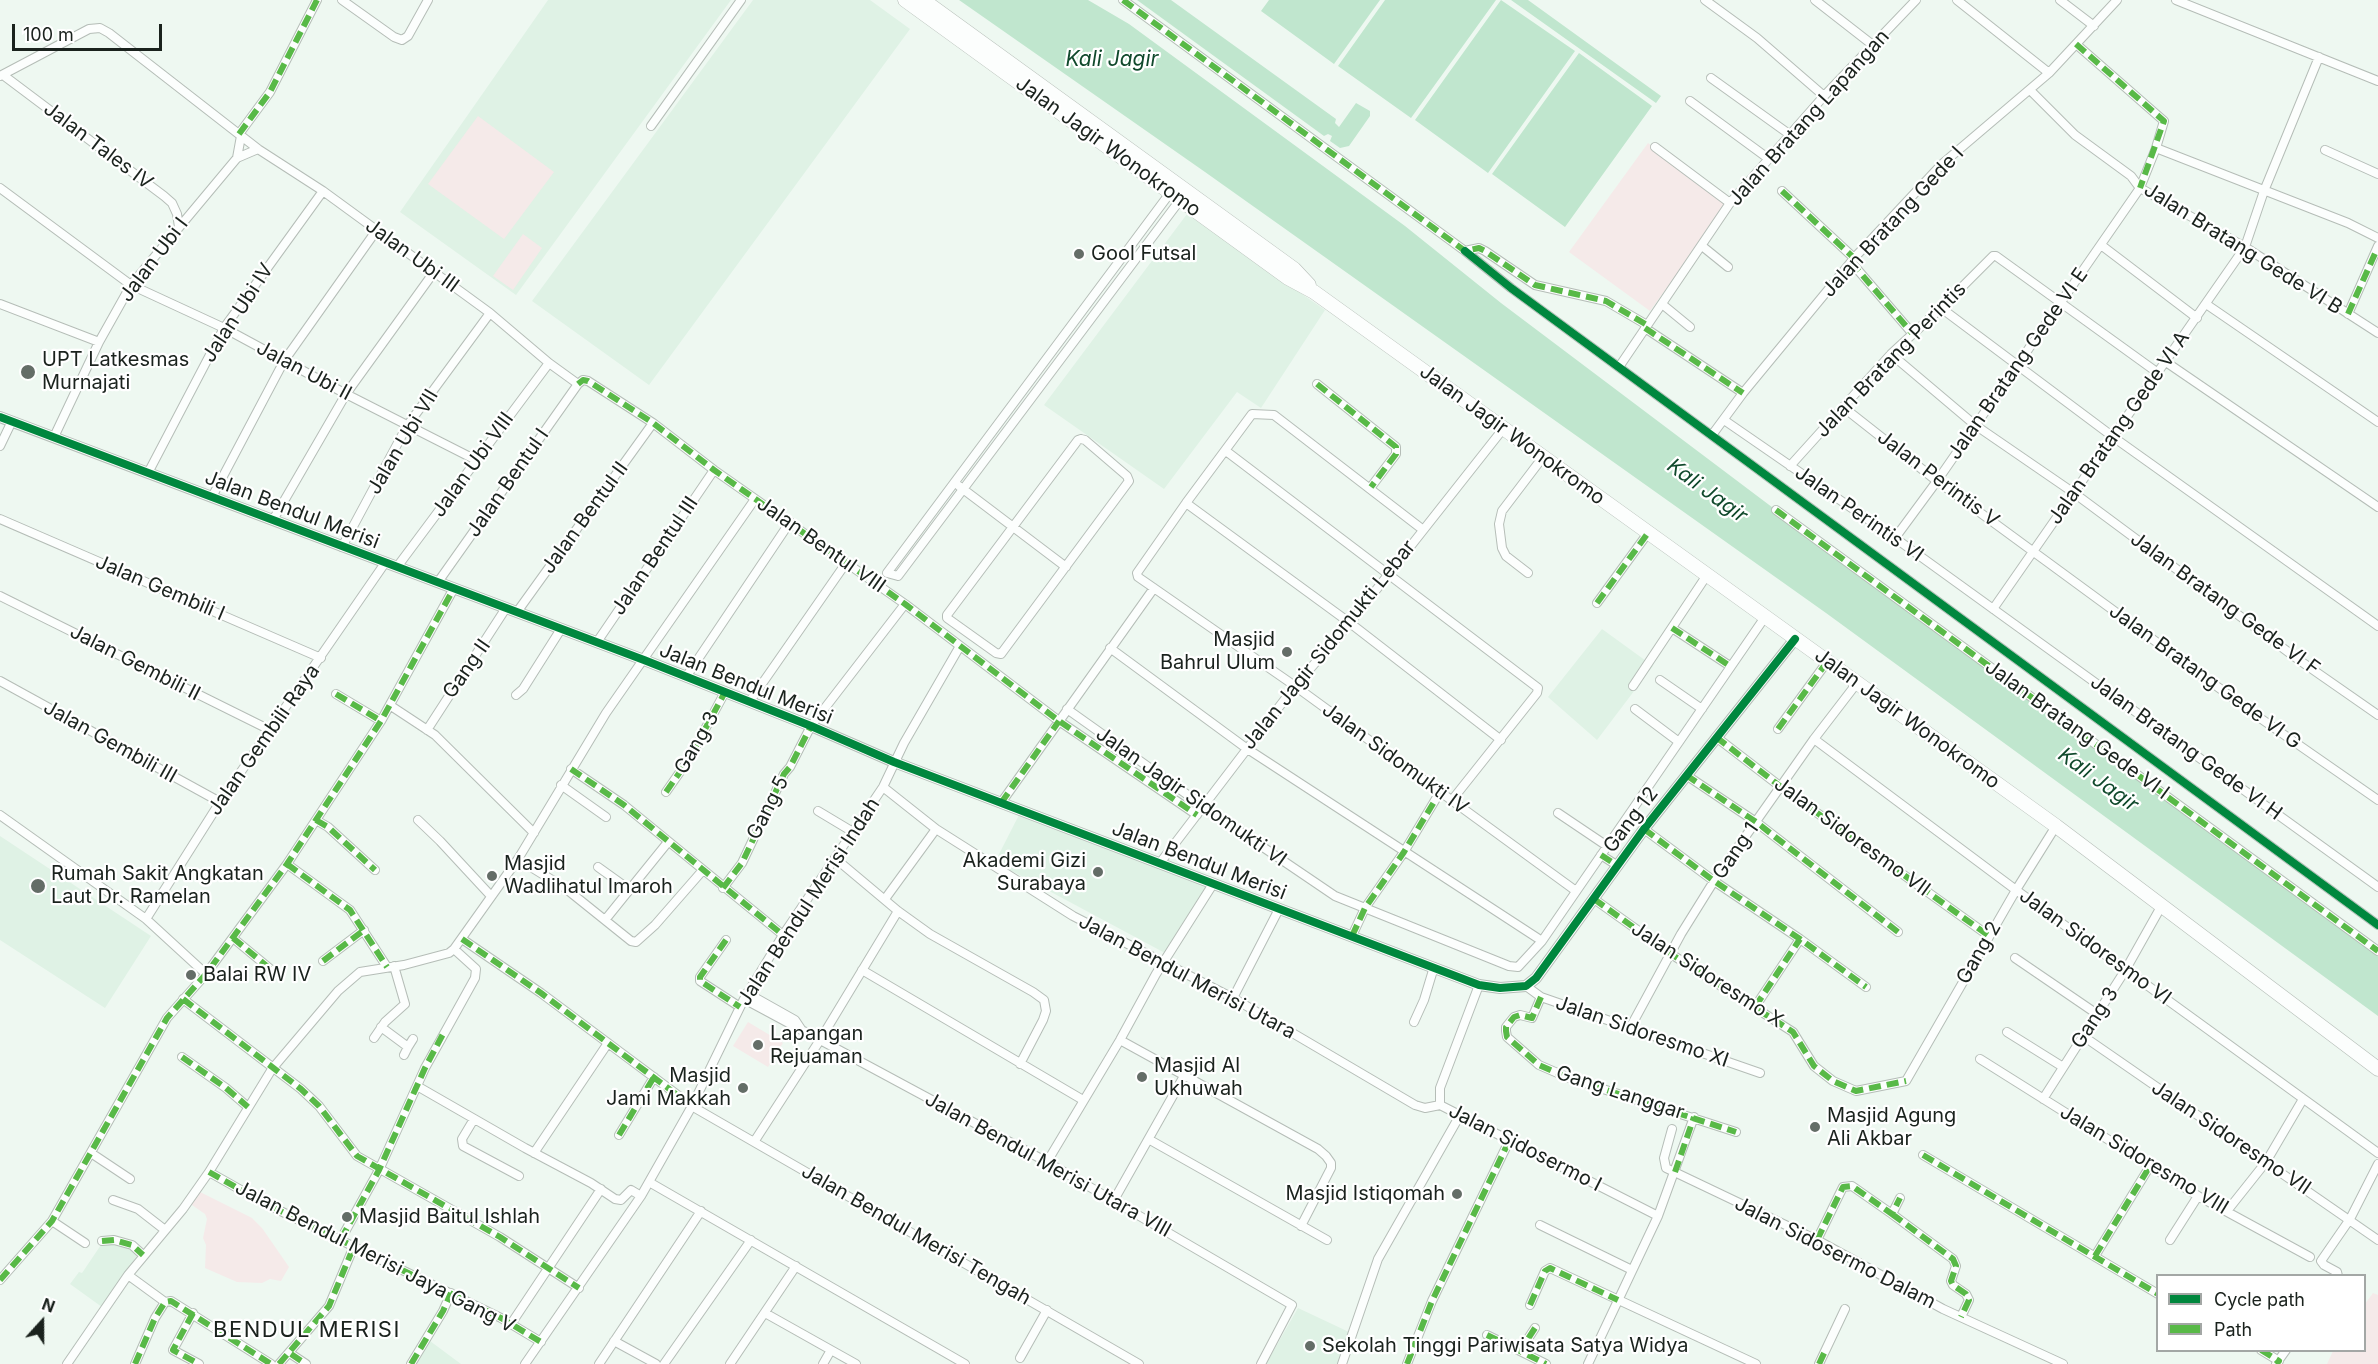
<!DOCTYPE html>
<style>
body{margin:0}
#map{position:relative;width:2378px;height:1364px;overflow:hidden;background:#eef8f1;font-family:Inter,sans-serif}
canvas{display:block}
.legend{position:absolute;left:2156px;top:1274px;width:210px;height:78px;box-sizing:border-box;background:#fff;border:2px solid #a3a7a5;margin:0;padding:8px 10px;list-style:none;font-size:18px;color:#1a221d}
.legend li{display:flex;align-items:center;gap:12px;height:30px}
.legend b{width:30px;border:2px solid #a3a7a5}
.north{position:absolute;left:12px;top:1292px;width:60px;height:60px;-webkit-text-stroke:4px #fff;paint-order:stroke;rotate:21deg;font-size:16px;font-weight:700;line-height:24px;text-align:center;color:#1a221d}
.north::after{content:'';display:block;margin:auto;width:21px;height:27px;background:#1a221d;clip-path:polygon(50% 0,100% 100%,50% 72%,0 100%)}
.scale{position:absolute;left:12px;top:24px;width:150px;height:27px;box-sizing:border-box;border:3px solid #1a221d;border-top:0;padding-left:8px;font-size:18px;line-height:21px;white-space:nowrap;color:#1a221d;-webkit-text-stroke:4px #fff;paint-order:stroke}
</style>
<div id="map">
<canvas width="2378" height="1364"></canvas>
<ul class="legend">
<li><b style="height:8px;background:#00873e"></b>Cycle path</li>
<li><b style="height:8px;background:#58b947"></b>Path</li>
</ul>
<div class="north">N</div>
<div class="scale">100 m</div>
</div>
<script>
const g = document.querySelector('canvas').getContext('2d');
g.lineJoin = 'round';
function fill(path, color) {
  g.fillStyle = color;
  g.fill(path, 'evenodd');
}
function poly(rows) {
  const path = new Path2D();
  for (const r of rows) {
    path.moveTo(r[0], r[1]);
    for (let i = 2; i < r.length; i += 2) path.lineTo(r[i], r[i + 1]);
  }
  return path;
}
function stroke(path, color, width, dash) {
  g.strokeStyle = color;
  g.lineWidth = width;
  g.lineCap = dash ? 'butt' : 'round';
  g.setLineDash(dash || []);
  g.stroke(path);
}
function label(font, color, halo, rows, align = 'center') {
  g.font = font + ' Inter,sans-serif';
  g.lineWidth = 4.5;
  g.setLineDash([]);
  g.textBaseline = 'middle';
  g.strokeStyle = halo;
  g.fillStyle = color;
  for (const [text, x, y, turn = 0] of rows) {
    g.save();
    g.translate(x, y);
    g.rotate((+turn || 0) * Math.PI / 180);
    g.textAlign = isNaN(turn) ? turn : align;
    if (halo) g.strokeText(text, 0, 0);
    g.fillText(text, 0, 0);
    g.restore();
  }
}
fill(poly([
 [548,0,731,0,516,295,400,212],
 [753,0,870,0,910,29,649,385,532,301],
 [1187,214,1325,310,1261,408,1237,392,1164,489,1044,405],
 [1602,629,1653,666,1597,740,1548,697],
 [1021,811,1209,882,1165,953,995,862],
 [0,836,151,936,105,1008,0,940],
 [105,1239,124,1239,142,1248,102,1307,70,1284,79,1272,82,1273],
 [1298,1308,1349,1332,1339,1364,1266,1364],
 [430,1341,461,1364,413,1364]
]), '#dff2e5');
fill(poly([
 [478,116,554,172,504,239,428,184],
 [1648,143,1729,202,1650,311,1569,252],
 [523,234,542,248,513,290,493,276],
 [748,1022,783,1043,768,1067,733,1046],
 [200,1192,252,1218,262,1228,289,1267,281,1281,270,1279,262,1283,237,1282,205,1268,206,1245,203,1238,207,1219,205,1214,189,1203],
 [2373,1293,2378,1295,2378,1364,2327,1364,2333,1351,2364,1350,2365,1304]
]), '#f5eae9');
fill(poly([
 [959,0,1088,0,1129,24,1405,226,1501,303,1979,663,2378,955,2378,1016,1826,613,1205,172],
 [1137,0,1171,0,1336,119,1335,123,1339,127,1356,103,1370,111,1370,116,1349,146,1340,148,1330,141,1332,136,1328,134,1324,136],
 [1269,0,1380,0,1334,64,1261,11],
 [1385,0,1496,0,1411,118,1338,66],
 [1501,0,1575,51,1488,173,1415,120],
 [1511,0,1528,0,1661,96,1656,103],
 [1579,53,1652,106,1565,227,1492,174]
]), '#c0e6ce');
const minor = poly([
 [342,0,394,37,402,40,408,36,428,0],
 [1123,0,1465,251,1479,248,1485,251,1535,285,1606,301,1647,325],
 [1705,0,1757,38,1824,96],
 [1815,0,1874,46],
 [1957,0,2049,73],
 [2060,0,2094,26],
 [2176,0,2378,81],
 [3,75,164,196,172,203,177,214,179,227],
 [0,76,89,29,100,28,109,33,258,149,323,191,490,313,549,363,578,384],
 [1711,78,1789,134],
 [2030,90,2075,135,2131,176,2140,188,2245,247,2378,333],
 [1690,101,1769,159],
 [651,126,741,0],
 [239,134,270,92,317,0],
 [1655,147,1730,203],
 [2156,148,2348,223,2378,238],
 [2325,150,2378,174],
 [237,158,241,136],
 [0,188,131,285,224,328,346,394,476,460],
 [1173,189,887,573,898,576,1183,196],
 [1782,191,1854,258],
 [2101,245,2197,318],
 [1702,246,1728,267],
 [1465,251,1511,288,2378,925],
 [1851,262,1912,333],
 [0,304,99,342],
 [1662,304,1690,327],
 [2206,304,2378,422],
 [1941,308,2116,439,2378,626],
 [2348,314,2378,246],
 [1645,328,1743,393],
 [1891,354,1975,425,2074,493,2299,660,2378,715],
 [2166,362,2378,507],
 [1619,367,1730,203,1824,96,1916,0],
 [578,384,583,380,588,381,653,423,714,470,905,604,1059,721,1197,815],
 [1317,384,1396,447,1396,454,1371,487],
 [1843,407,1937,481,2260,718,2378,800],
 [1724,420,1895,538,2378,887],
 [1712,435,1743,393,1856,256,1942,164,2049,73,2117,0],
 [54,437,99,342,131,285,237,158,258,149],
 [1081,439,1085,440,1127,476,1129,481,1001,654,996,653,947,618,947,615,1078,440,1081,439],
 [0,446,12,421],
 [1226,451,1538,688,1537,693,1452,800],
 [1790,466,1891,354,1941,308,1993,256,1996,256,2158,373],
 [148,473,224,328,323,191],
 [959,486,1066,567],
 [212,497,284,361,376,231],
 [1186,503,1350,623,1501,740],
 [1776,510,2378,951],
 [0,519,321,658],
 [273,520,346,394,434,272],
 [1422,529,1274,415,1252,414,1186,503,1137,573,1138,577,1295,686,1576,891],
 [1895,538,1937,481,2140,188,2156,148,2164,121,2076,44],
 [342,547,407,426,490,313],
 [397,567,549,363],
 [1528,573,1506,556,1502,548,1499,524,1502,511,1543,457],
 [438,582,578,384],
 [0,596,270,730],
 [1597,603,1648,533],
 [1993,609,2245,247,2264,191,2319,57],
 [517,612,653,423],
 [1672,628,1730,666],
 [597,642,714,470],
 [1110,648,1246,748,1542,941],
 [686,677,790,522],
 [1660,680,1702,709],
 [0,681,220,802],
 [1633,686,1707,575],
 [336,694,381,721],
 [516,695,523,689,561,629],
 [750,701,846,563],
 [391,706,435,735,534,833],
 [1067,709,1223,820,1335,896,1509,966,1518,967,1542,941,1765,617],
 [1635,709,1679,742],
 [1778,729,1827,662],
 [427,730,506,608],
 [1716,737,1781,787,1989,936],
 [1814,739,2016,890,2378,1153],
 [571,769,624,805,783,935],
 [1686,775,1756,822,1898,932],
 [561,785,606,817],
 [883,787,936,829,1073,916,1233,998,1415,1105,1425,1108,1440,1105],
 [666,792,689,759,725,692],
 [1001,803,1154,588],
 [818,811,853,832],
 [1558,813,1607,846],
 [0,815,146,919,206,974],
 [316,820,328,827,375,870],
 [418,820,440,841,491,896],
 [1644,829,1714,881,1800,939,1866,987],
 [1601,855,1618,866],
 [518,859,565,888,631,941,636,942,655,925,703,870],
 [836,859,898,911,930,934,1033,992,1044,1000,1046,1011,1043,1020,1020,1064],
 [1160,863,1295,686,1350,623,1503,429],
 [287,864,350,910,387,967],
 [598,867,630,890],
 [723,888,742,863,784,774,790,767,811,726,905,604],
 [885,899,936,829],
 [1594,899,1671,954,1793,1032,1814,1066,1833,1081,1856,1091,1906,1081,2016,890,2056,826],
 [146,919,220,802,385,563],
 [605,920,668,842],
 [1352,936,1365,908,1404,852,1440,792],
 [233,938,274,972],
 [462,939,541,993,695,1108,1139,1364],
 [726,940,700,977,700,981,740,1007],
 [2015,958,2097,1014],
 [323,961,364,930],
 [862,970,1083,1100],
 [1479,985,1440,1088,1440,1105,1658,1216],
 [1526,986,1541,997,1760,1073],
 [747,993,795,1020,801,1029],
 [1541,997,1532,1018,1520,1015,1514,1017,1506,1027,1506,1031,1507,1037,1539,1065,1569,1078,1736,1132],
 [1233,998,1279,909],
 [183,999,301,1089,319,1106,357,1156,500,1237,579,1288],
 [744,999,1047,1162,1292,1305,1261,1364],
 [1755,1007,1800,939],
 [1414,1022,1424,1000,1434,967],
 [381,1027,408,1047,413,1039],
 [1630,1028,1681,934,1714,881,1814,739,1857,683],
 [2007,1032,2063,1067],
 [2083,1036,2378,1240],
 [374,1038,385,1022,405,1004,394,966],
 [1120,1040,1318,1149,1326,1156,1331,1163,1331,1168,1301,1226],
 [404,1055,408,1047],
 [182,1057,226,1088,248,1107],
 [1980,1059,2198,1196,2310,1257],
 [417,1086,525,1148,591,1183,615,1199,621,1200,631,1190,641,1196],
 [2043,1099,2126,969,2162,905],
 [474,1119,462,1139,463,1146,519,1176],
 [1672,1129,1664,1158,1666,1168,1817,1240,1943,1309,2063,1364],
 [619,1135,654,1077],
 [1150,1140,1327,1240],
 [754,1142,820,1040,898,911],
 [91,1153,130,1179],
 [534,1153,608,1043],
 [1923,1155,2158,1294],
 [1047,1162,1120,1040,1156,974,1213,884],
 [209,1172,264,1203,501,1318,541,1342],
 [649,1182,965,1364],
 [113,1200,138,1209,165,1230],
 [1114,1200,1184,1076],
 [2227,1211,2266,1162,2303,1099],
 [1892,1214,1953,1259,1956,1266,1951,1281,1953,1285,1966,1294,1969,1300,1961,1317],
 [52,1221,85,1243],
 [1540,1225,1632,1270],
 [341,1239,379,1170,425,1068,475,978,476,969,454,949],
 [1817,1240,1843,1187,1852,1186,1892,1214,1900,1198],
 [2170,1240,2198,1196],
 [102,1241,114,1240,132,1245,143,1255],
 [2095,1256,2150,1166],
 [128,1275,165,1302],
 [2338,1276,2337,1272,2324,1265,2321,1261,2350,1219,2378,1164],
 [0,1280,52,1221,167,1018,206,974,287,864,381,721,454,588],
 [1530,1305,1545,1271,1550,1268,1756,1364],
 [193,1313,173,1350,199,1364],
 [765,1313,856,1364],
 [511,1324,601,1189],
 [1535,1328,1520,1351,1546,1364],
 [1487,1335,1520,1351],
 [614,1341,656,1364],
 [2261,1350,2279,1361],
 [291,1354,306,1364],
 [1020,1358,1047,1310],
 [67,1364,128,1275,183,1209,209,1172,272,1069,338,991,360,972,404,965,449,953,454,949,518,859,606,713,755,499],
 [135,1364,155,1318,165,1302,171,1301,271,1364],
 [279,1364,329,1306,354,1246],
 [411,1364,443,1311,451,1293],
 [525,1364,641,1196,692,1106,744,999,783,935,883,787,904,743,960,646],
 [599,1364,701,1211],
 [664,1364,751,1240],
 [730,1364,796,1266],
 [823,1364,831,1350],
 [1342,1364,1378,1259,1460,1115],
 [1407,1364,1432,1301,1510,1139],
 [1588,1364,1658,1216,1694,1117],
 [1819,1364,1845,1309],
 [2276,1364,2286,1350]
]);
const tertiary = poly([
 [0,417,644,660,811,726,894,762,1479,985,1500,988,1526,986,1536,978,1644,829,1795,639]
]);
const primary = poly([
 [905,0,1288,278,1314,292,2056,826,2378,1069],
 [923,0,1294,269,1309,285]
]);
stroke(minor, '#b5bdb7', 10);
stroke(tertiary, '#b5bdb7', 12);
stroke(primary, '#b5bdb7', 15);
stroke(minor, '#fcfefd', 8);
stroke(tertiary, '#fcfefd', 10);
stroke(primary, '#fcfefd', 14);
stroke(poly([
 [1123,0,1465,251,1479,248,1485,251,1535,285,1606,301,1647,325],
 [2076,44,2164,121,2140,188],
 [239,134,270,92,317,0],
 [1782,191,1854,258],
 [1851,262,1912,333],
 [2348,314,2377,249],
 [1645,328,1743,393],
 [578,384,583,380,588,381,653,423,714,470,905,604,1059,721,1197,815],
 [1317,384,1396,447,1396,454,1371,487],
 [1776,510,2378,951],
 [1597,603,1648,533],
 [1672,628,1730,666],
 [336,694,381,721],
 [1778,729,1827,662],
 [1716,737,1781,787,1989,936],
 [571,769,624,805,783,935],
 [1686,775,1756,822,1898,932],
 [666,792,689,759,725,692],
 [1001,803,1059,721],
 [316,820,328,827,375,870],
 [1644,829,1714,881,1800,939,1866,987],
 [1601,855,1618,866],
 [287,864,350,910,387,967],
 [723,888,742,863,784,774,790,767,811,726],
 [1594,899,1671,954,1793,1032,1814,1066,1833,1081,1856,1091,1906,1081],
 [1352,936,1365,908,1404,852,1440,792],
 [233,938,274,972],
 [462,939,541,993,692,1106],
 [726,940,700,977,700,981,740,1007],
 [323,961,364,930],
 [1541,997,1532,1018,1520,1015,1514,1017,1506,1027,1506,1031,1507,1037,1539,1065,1569,1078,1736,1132],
 [183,999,301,1089,319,1106,357,1156,500,1237,579,1288],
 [1755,1007,1800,939],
 [182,1057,226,1088,248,1107],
 [619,1135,654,1077],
 [1923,1155,2158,1294],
 [209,1172,264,1203,501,1318,541,1342],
 [1675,1172,1694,1117],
 [1892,1214,1953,1259,1956,1266,1951,1281,1953,1285,1966,1294,1969,1300,1961,1317],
 [341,1239,379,1170,425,1068,443,1034],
 [1817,1240,1843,1187,1852,1186,1892,1214,1900,1198],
 [102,1241,114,1240,132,1245,143,1255],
 [2095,1256,2150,1166],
 [0,1280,52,1221,167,1018,206,974,287,864,381,721,454,588],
 [1530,1305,1545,1271,1550,1268,1618,1300],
 [193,1313,173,1350,199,1364],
 [1535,1328,1520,1351,1546,1364],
 [1487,1335,1520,1351],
 [2261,1350,2279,1361,2276,1364],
 [291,1354,306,1364],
 [135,1364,155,1318,165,1302,171,1301,271,1364],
 [279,1364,329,1306,354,1246],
 [411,1364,443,1311,451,1293],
 [1407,1364,1432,1301,1510,1139],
 [1819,1364,1826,1349]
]), '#58b947', 6, [12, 6]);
stroke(poly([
 [1465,251,1511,288,2378,925],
 [0,417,644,660,811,726,894,762,1479,985,1500,988,1526,986,1536,978,1644,829,1795,639]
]), '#00873e', 8);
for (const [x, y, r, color] of [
 [1079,254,6,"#646d67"],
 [28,372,8,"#646d67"],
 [1287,652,6,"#646d67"],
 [1098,872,6,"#646d67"],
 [492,876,6,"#646d67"],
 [38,886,8,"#646d67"],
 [191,975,6,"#646d67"],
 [758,1045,6,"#646d67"],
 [1142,1077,6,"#646d67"],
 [743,1088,6,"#646d67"],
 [1815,1127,6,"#646d67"],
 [1457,1194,6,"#646d67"],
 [347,1217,6,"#646d67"],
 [1310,1346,6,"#646d67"]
]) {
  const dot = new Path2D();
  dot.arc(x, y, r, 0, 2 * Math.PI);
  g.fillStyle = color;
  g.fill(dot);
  stroke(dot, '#fff', 2);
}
label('20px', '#1a221d', '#fff', [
 ["Jalan Bratang Lapangan",1809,118,-48],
 ["Jalan Tales IV",98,146,37],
 ["Jalan Jagir Wonokromo",1108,147,36],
 ["Jalan Bratang Gede I",1893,222,-47],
 ["Jalan Bratang Gede VI B",2243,249,32],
 ["Jalan Ubi III",412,256,36],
 ["Jalan Ubi I",154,260,-53],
 ["Jalan Ubi IV",238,313,-57],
 ["Jalan Bratang Perintis",1891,360,-46],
 ["Jalan Bratang Gede VI E",2018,364,-55],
 ["Jalan Ubi II",304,371,28],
 ["Jalan Bratang Gede VI A",2119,428,-55],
 ["Jalan Jagir Wonokromo",1512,435,36],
 ["Jalan Ubi VII",403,442,-59],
 ["Jalan Ubi VIII",473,465,-54],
 ["Jalan Perintis V",1938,479,37],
 ["Jalan Bentul I",508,483,-55],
 ["Jalan Bendul Merisi",292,510,21],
 ["Jalan Perintis VI",1859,514,35],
 ["Jalan Bentul II",585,518,-54],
 ["Jalan Bentul VIII",821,545,35],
 ["Jalan Bentul III",655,556,-56],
 ["Jalan Gembili I",160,588,23],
 ["Jalan Bratang Gede VI F",2225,604,36],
 ["Jalan Jagir Sidomukti Lebar",1329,645,-51],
 ["Jalan Gembili II",135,663,27],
 ["Gang II",467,669,-55],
 ["Jalan Bratang Gede VI G",2205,677,36],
 ["Jalan Bendul Merisi",746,684,22],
 ["Jalan Jagir Wonokromo",1907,719,36],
 ["Jalan Bratang Gede VI I",2077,730,36],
 ["Jalan Gembili Raya",264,740,-55],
 ["Jalan Gembili III",110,742,29],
 ["Gang 3",697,743,-60],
 ["Jalan Bratang Gede VI H",2186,748,36],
 ["Jalan Sidomukti IV",1395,759,36],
 ["Jalan Jagir Sidomukti VI",1191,797,35],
 ["Gang 5",768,808,-63],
 ["Gang 12",1631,820,-53],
 ["Jalan Sidoresmo VII",1852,837,36],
 ["Gang 1",1736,851,-55],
 ["Jalan Bendul Merisi",1199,861,21],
 ["Jalan Bendul Merisi Indah",809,902,-57],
 ["Jalan Sidoresmo VI",2095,947,36],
 ["Gang 2",1979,953,-60],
 ["Jalan Sidoresmo X",1707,975,33],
 ["Jalan Bendul Merisi Utara",1187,977,28],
 ["Gang 3",2095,1018,-57],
 ["Jalan Sidoresmo XI",1642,1032,19],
 ["Gang Langgar",1620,1093,18],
 ["Jalan Sidoresmo VII",2231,1138,34],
 ["Jalan Sidosermo I",1525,1148,27],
 ["Jalan Sidoresmo VIII",2144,1160,31],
 ["Jalan Bendul Merisi Utara VIII",1048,1165,29],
 ["Jalan Bendul Merisi Tengah",916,1235,30],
 ["Jalan Sidosermo Dalam",1835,1253,27],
 ["Jalan Bendul Merisi Jaya Gang V",375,1257,27]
]);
label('20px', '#1a221d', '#fff', [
 ["Gool Futsal",1091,254],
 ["UPT Latkesmas",42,360],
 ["Murnajati",42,383],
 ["Masjid",1275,640,"right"],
 ["Bahrul Ulum",1275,663,"right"],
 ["Akademi Gizi",1086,861,"right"],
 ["Surabaya",1086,884,"right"],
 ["Masjid",504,864],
 ["Wadlihatul Imaroh",504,887],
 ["Rumah Sakit Angkatan",51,874],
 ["Laut Dr. Ramelan",51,897],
 ["Balai RW IV",203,975],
 ["Lapangan",770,1034],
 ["Rejuaman",770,1057],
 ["Masjid Al",1154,1066],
 ["Ukhuwah",1154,1089],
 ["Masjid",731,1076,"right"],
 ["Jami Makkah",731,1099,"right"],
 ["Masjid Agung",1827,1116],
 ["Ali Akbar",1827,1139],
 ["Masjid Istiqomah",1445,1194,"right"],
 ["Masjid Baitul Ishlah",359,1217],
 ["Sekolah Tinggi Pariwisata Satya Widya",1322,1346]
], 'left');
label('italic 21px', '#10492c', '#fff', [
 ["Kali Jagir",1112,60],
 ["Kali Jagir",1707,491,36],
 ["Kali Jagir",2098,780,36]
]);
g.letterSpacing = '1.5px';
label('22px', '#1a221d', '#fff', [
 ["BENDUL MERISI",307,1330]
]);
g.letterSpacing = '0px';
</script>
